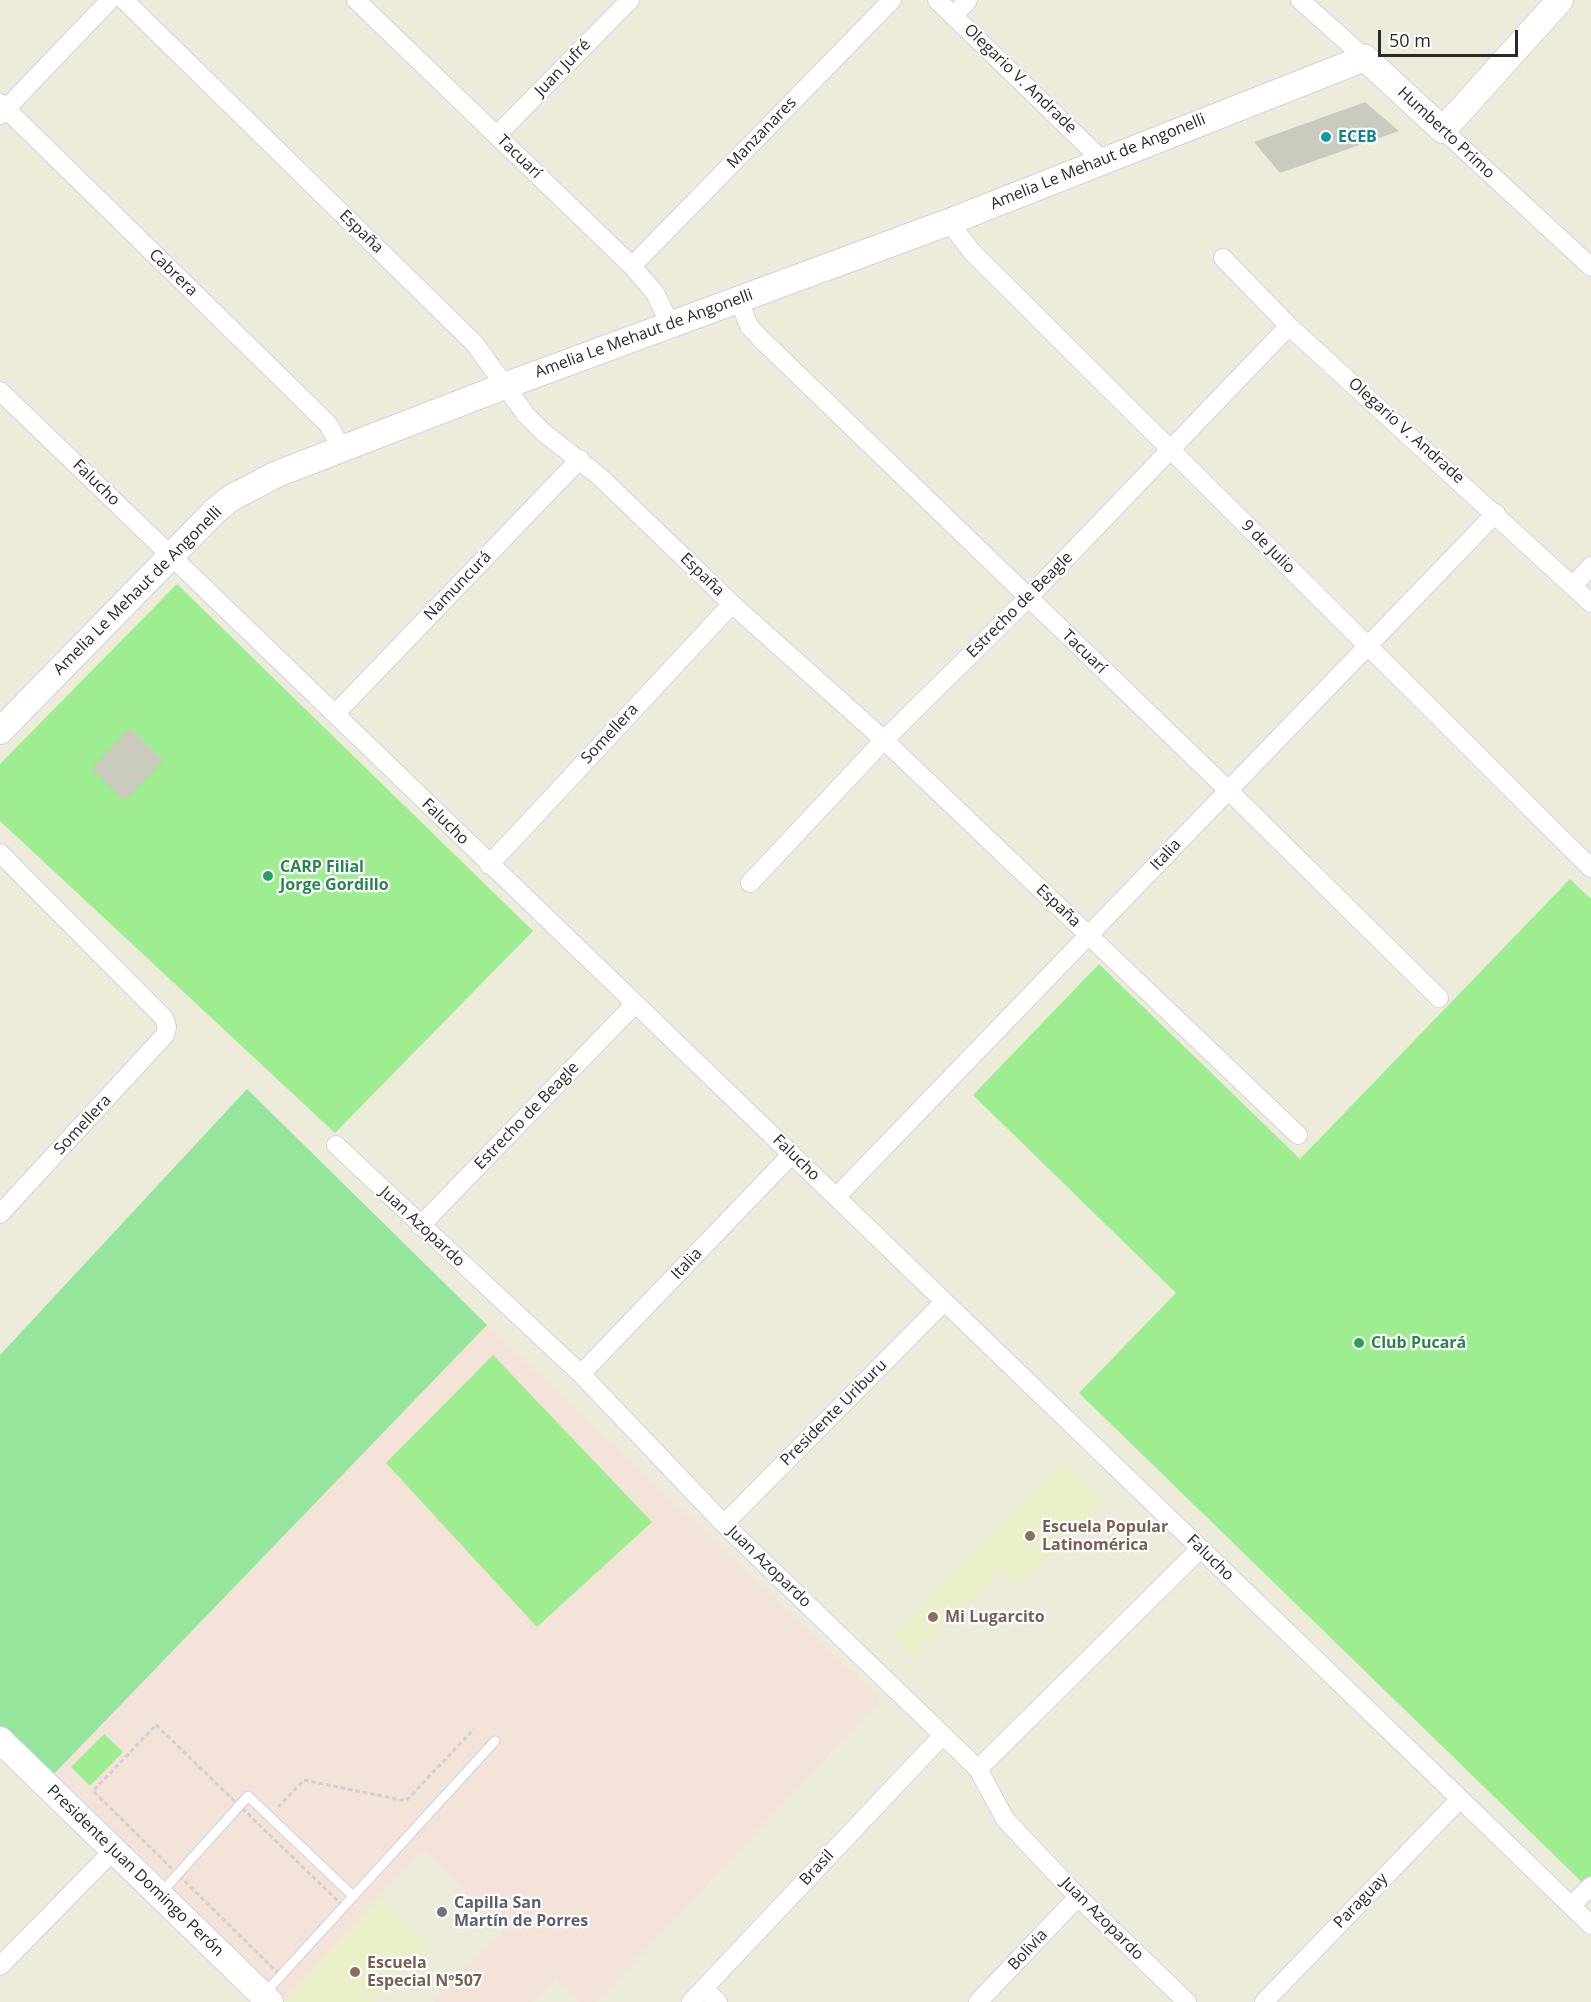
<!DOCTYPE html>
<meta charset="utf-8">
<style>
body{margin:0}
#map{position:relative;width:1591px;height:2002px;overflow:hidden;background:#edecdb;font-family:"Open Sans",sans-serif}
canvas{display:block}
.scale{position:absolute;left:1378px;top:30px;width:140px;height:27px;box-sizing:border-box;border:3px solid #2a2a2a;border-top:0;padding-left:8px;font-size:18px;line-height:21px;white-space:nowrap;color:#2a2a2a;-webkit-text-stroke:4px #fff;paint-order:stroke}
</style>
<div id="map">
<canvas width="1591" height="2002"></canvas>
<div class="scale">50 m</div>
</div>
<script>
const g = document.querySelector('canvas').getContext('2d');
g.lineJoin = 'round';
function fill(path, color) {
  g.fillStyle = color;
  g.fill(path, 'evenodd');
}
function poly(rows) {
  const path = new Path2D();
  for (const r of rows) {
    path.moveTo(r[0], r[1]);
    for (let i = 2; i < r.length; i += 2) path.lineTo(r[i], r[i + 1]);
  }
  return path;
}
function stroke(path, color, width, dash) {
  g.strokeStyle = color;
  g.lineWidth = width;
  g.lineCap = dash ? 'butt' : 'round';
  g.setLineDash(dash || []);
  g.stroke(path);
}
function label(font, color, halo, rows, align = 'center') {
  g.font = font + ' "Open Sans",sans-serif';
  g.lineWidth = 4.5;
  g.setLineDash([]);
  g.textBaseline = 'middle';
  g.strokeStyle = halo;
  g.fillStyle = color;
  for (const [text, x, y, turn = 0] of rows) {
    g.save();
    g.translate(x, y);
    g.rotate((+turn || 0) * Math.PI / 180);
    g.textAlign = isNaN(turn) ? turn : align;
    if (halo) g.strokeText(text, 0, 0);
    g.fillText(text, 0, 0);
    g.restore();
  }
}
fill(poly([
 [1062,1461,1105,1500,1018,1588,1001,1571,913,1657,891,1636],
 [380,1896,428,1944,371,2002,286,2002,284,2000]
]), '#ebefca');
fill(poly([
 [487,1325,881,1699,597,2002,580,2002,556,1979,533,2002,433,2002,504,1929,423,1849,284,2000,53,1776]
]), '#f4e3d8');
fill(poly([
 [247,1089,487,1325,53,1775,0,1725,0,1355]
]), '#96e59d');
fill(poly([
 [177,584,533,931,335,1133,0,821,0,764],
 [1570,879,1591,899,1591,1885,1588,1888,1079,1393,1176,1293,973,1095,1099,964,1300,1159],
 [493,1355,652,1522,537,1627,386,1463],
 [104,1734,123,1752,90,1786,71,1767]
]), '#9eed91');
fill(poly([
 [1365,102,1399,131,1280,173,1254,142],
 [130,728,163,761,124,801,92,768]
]), '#cacbbe');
const lane = poly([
 [160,1894,248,1796,353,1896],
 [264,1994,495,1741]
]);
const street = poly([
 [124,0,475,344,526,415,543,432,599,476,732,604,884,740,1298,1135],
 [356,0,632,266,655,293,670,324],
 [937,0,1102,160],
 [1300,0,1365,58],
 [954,15,968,0],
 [0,103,328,424,341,447],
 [0,115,110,0],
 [1443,130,1591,267],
 [497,135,630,0],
 [949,222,972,252,1591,868],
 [1223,258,1289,326,1591,603],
 [632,266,892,0],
 [739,300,749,326,760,338,1228,790,1439,998],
 [0,391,1591,1925],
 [1573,586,1591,566],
 [335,714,580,459],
 [0,853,164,1018,167,1027,165,1035,0,1214],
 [489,865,732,604],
 [750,883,884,740,1028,598,1289,326],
 [336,1145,581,1374,724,1524,978,1769,1005,1819,1078,1897,1187,2002],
 [836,1197,1496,513],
 [420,1226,634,1005],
 [581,1374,792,1154],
 [724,1524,944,1302],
 [978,1769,1200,1549],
 [1571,1906,1591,1886],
 [0,1966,113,1851],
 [704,1989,718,2002],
 [691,2002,943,1735],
 [978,2002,1078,1897],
 [1264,2002,1459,1800]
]);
const secondary = poly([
 [0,731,215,511,231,498,277,474,507,385,949,222,1365,58,1443,130,1560,0],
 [0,1740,270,2002]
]);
stroke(lane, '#d5d0e3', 11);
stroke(street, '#d5d0e3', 20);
stroke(secondary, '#d5d0e3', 28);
stroke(poly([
 [156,1725,342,1905,279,1974,93,1791,156,1725],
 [278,1807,304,1780,406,1801,474,1729]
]), '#d0d0d0', 3, [4.5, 3]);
stroke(lane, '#fff', 9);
stroke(street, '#fff', 18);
stroke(secondary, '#fff', 26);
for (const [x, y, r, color] of [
 [1326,137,6,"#0f9aa8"],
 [268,876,6,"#2e9e5b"],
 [1359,1343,6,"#2e9e5b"],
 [1030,1536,6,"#8d6e63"],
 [933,1617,6,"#8d6e63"],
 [442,1912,6,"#6b7280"],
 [355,1972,6,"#8d6e63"]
]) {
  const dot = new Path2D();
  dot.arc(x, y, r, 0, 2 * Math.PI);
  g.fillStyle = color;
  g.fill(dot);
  stroke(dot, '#fff', 2);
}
label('16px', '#2a2a2a', '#fff', [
 ["Juan Jufré",563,68,-46],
 ["Olegario V. Andrade",1020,79,44],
 ["Manzanares",762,133,-46],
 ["Humberto Primo",1446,133,43],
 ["Tacuarí",519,157,44],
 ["Amelia Le Mehaut de Angonelli",1098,162,-22],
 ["España",361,232,44],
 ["Cabrera",173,273,44],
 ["Amelia Le Mehaut de Angonelli",644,334,-20],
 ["Olegario V. Andrade",1406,431,42],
 ["Falucho",96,483,44],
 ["9 de Julio",1268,547,45],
 ["España",702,575,44],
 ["Namuncurá",458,586,-46],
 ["Amelia Le Mehaut de Angonelli",138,591,-45],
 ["Estrecho de Beagle",1020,605,-45],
 ["Tacuarí",1084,652,44],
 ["Somellera",610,734,-47],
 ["Falucho",445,822,44],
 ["Italia",1166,855,-47],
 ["España",1058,906,43],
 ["Estrecho de Beagle",527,1116,-46],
 ["Somellera",83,1125,-47],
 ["Falucho",796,1158,44],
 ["Juan Azopardo",422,1227,43],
 ["Italia",687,1264,-46],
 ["Presidente Uriburu",834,1413,-45],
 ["Falucho",1210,1558,44],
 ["Juan Azopardo",769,1567,44],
 ["Brasil",817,1868,-47],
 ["Presidente Juan Domingo Perón",135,1871,44],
 ["Paraguay",1361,1901,-46],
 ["Juan Azopardo",1102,1919,45],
 ["Bolivia",1028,1950,-47]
]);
label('bold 16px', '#0d838f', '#fff', [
 ["ECEB",1338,137]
], 'left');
label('bold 16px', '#27864d', '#fff', [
 ["CARP Filial",280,867],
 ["Jorge Gordillo",280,885],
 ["Club Pucará",1371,1343]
], 'left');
label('bold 16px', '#785e54', '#fff', [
 ["Escuela Popular",1042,1527],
 ["Latinomérica",1042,1545],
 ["Mi Lugarcito",945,1617],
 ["Escuela",367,1963],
 ["Especial Nº507",367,1981]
], 'left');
label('bold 16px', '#5b616d', '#fff', [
 ["Capilla San",454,1903],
 ["Martín de Porres",454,1921]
], 'left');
</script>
